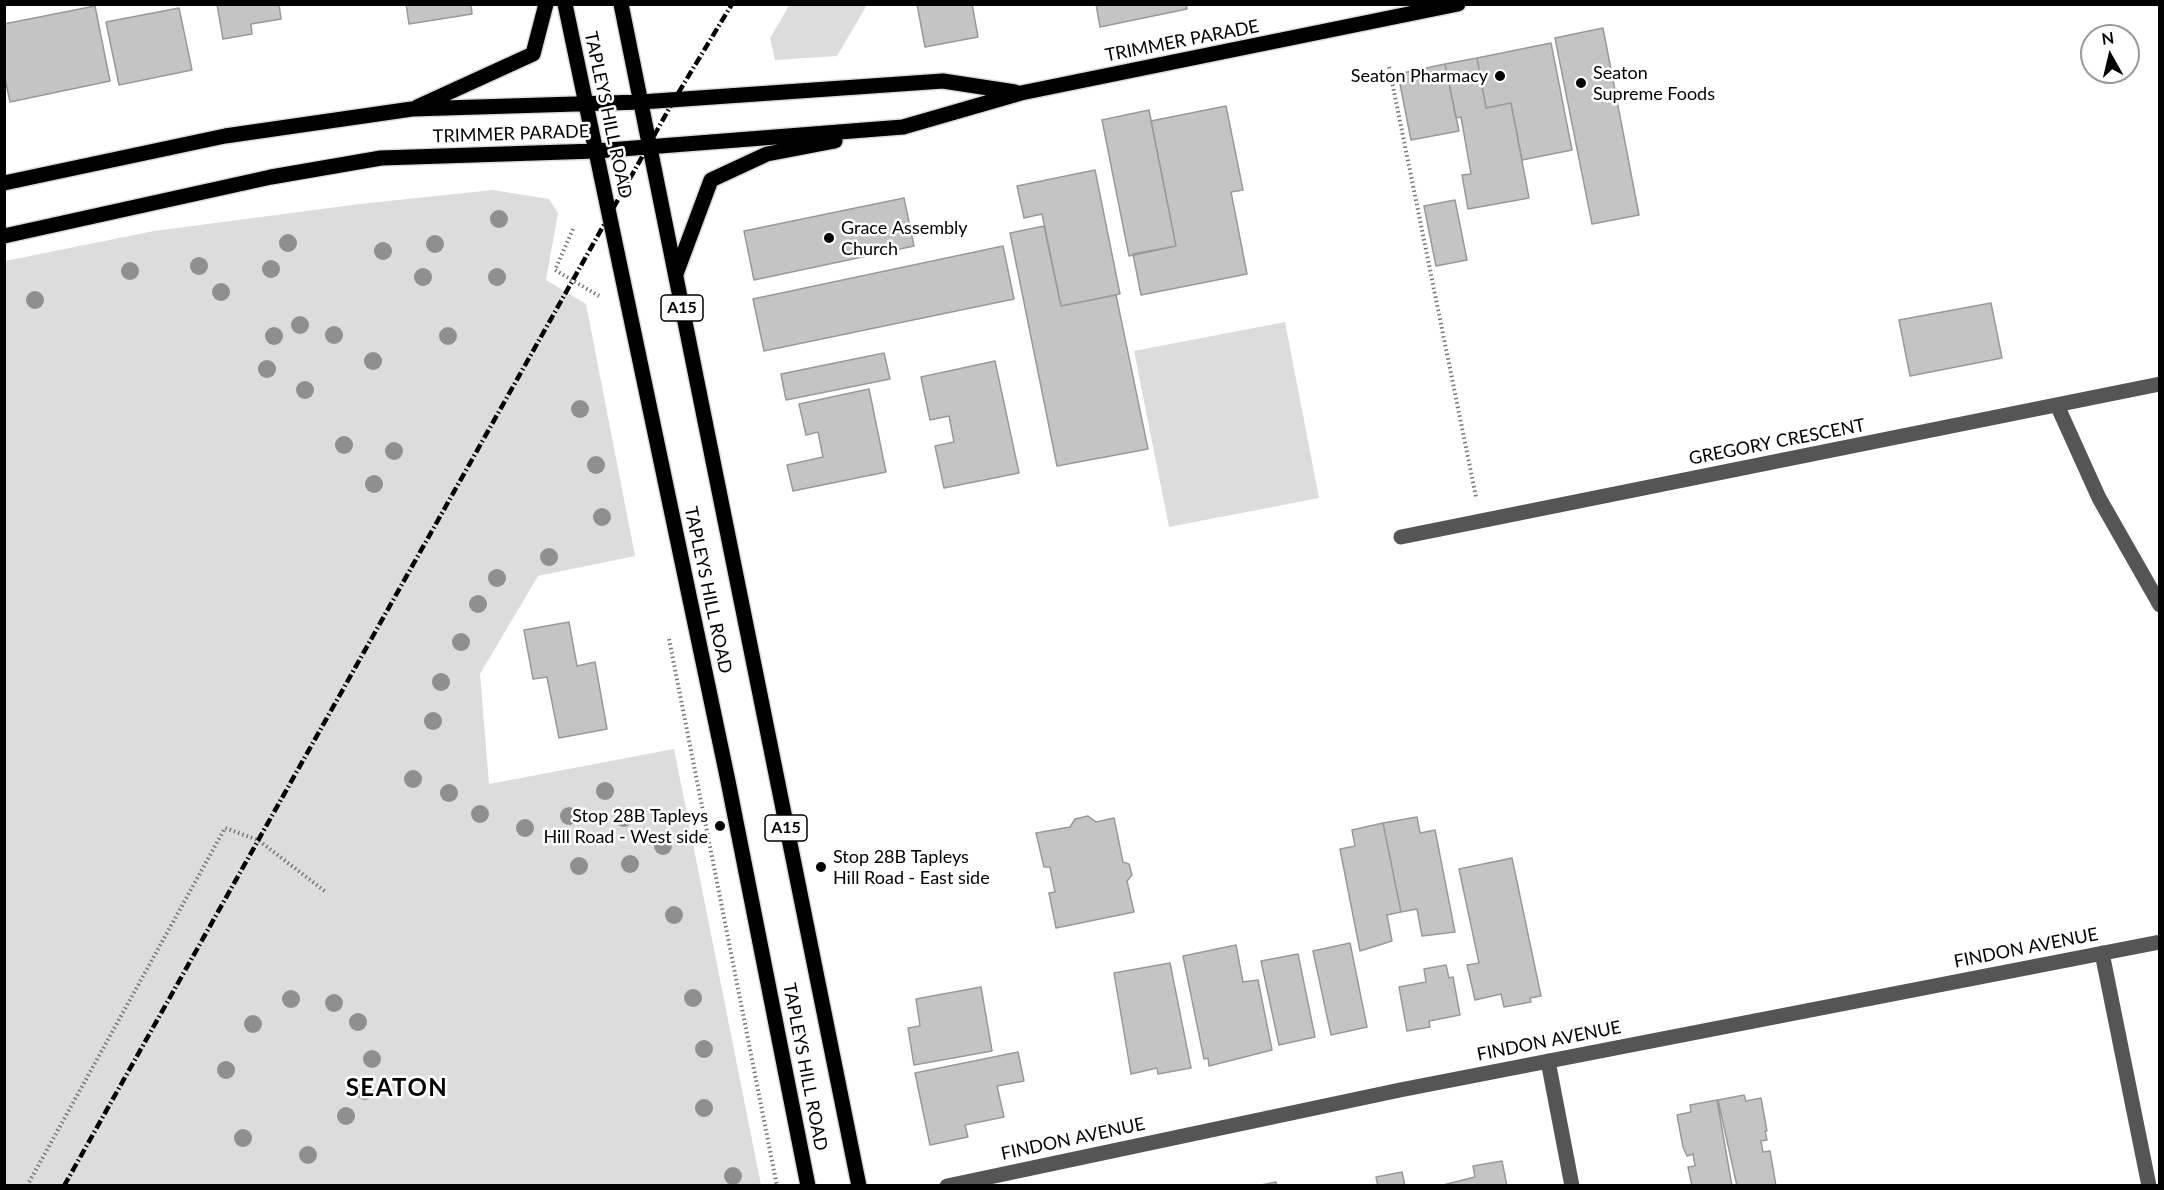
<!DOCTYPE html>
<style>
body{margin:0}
#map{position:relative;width:2164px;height:1190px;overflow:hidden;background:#fff;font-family:Lato,sans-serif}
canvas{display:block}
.frame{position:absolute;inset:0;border:6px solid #000;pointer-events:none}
.north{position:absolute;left:2080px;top:24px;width:60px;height:60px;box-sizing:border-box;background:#fff;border:2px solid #999;border-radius:50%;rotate:352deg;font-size:16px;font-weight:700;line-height:24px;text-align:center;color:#000}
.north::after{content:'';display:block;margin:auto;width:21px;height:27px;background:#000;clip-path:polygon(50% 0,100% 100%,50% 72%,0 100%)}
</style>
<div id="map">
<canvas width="2164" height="1190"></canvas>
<div class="frame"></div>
<div class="north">N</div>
</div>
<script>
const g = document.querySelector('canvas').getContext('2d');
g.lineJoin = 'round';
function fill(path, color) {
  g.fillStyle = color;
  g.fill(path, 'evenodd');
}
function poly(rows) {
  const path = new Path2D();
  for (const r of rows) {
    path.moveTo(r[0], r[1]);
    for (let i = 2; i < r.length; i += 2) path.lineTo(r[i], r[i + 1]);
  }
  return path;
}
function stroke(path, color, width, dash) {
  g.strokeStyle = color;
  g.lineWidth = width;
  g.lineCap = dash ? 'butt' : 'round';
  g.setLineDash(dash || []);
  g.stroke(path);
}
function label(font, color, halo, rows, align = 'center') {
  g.font = font + ' Lato,sans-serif';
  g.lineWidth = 5;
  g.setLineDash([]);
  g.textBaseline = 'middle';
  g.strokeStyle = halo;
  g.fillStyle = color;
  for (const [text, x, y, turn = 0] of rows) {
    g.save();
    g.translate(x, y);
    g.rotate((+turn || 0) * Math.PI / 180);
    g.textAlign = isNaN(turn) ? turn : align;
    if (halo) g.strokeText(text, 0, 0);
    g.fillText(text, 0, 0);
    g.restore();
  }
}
fill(poly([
 [790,4,867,4,867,5,837,56,775,60,770,38],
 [493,190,549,199,558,213,546,280,586,304,635,556,538,576,480,674,489,784,674,749,761,1185,5,1185,5,261,154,231,360,204],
 [1285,322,1319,498,1169,527,1134,351]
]), '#dcdcdc');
const building = poly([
 [217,4,279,4,281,19,251,24,252,34,223,39,217,4],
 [406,4,471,4,472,14,409,24,406,4],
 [917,4,972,4,978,37,925,47,917,4],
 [1096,4,1186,4,1187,9,1100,27,1096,4],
 [95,6,110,81,10,102,4,74,4,24,95,6],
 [179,8,192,70,119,85,106,22,179,8],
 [1603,28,1639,215,1592,224,1555,38,1603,28],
 [1551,43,1572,150,1522,160,1511,103,1486,108,1477,58,1551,43],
 [1477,58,1486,108,1511,103,1529,198,1468,209,1462,175,1471,174,1461,117,1456,118,1445,64,1477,58],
 [1445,64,1459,131,1411,140,1398,74,1445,64],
 [1226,106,1243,190,1231,192,1247,274,1141,295,1133,254,1176,246,1151,121,1226,106],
 [1149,110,1176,246,1129,256,1102,120,1149,110],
 [1095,170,1120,294,1061,306,1042,214,1024,218,1017,186,1095,170],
 [904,198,914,246,754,280,744,231,904,198],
 [1455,200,1467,260,1436,266,1424,206,1455,200],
 [1044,226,1061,306,1116,295,1148,449,1057,466,1010,233,1044,226],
 [1003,246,1014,299,764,351,753,299,1003,246],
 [1991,303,2002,358,1910,376,1899,320,1991,303],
 [884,353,890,379,786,400,781,374,884,353],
 [995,361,1019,473,944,488,935,446,954,442,949,416,930,420,921,377,995,361],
 [869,389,886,472,793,491,787,465,823,457,818,432,806,435,799,404,869,389],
 [569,622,577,666,595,662,607,729,559,738,547,677,533,679,524,630,569,622],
 [1088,816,1096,822,1114,818,1123,862,1129,864,1132,875,1127,881,1134,912,1056,928,1049,893,1055,892,1050,867,1044,867,1036,833,1070,827,1075,819,1088,816],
 [1417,817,1420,833,1435,830,1455,932,1422,936,1417,909,1401,912,1383,823,1417,817],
 [1383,823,1401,912,1387,915,1392,941,1360,951,1340,849,1355,846,1352,830,1383,823],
 [1512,858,1541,996,1530,998,1531,1002,1504,1007,1501,994,1475,1000,1467,965,1479,963,1459,869,1512,858],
 [1350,943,1367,1027,1331,1035,1313,951,1350,943],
 [1236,945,1243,982,1258,980,1272,1050,1209,1066,1208,1058,1204,1059,1183,956,1236,945],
 [1298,954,1315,1037,1279,1045,1261,961,1298,954],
 [1170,963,1191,1068,1158,1074,1157,1068,1131,1074,1114,973,1170,963],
 [1446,965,1449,978,1453,977,1460,1015,1429,1021,1430,1027,1407,1031,1399,987,1426,982,1424,969,1446,965],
 [981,987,992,1051,914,1065,908,1028,920,1026,916,999,981,987],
 [1018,1052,1024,1081,997,1086,1004,1117,965,1125,968,1137,930,1145,915,1073,1018,1052],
 [1744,1095,1746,1101,1761,1098,1767,1131,1765,1131,1767,1140,1761,1141,1763,1152,1770,1151,1776,1186,1737,1186,1718,1100,1744,1095],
 [1717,1100,1732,1186,1692,1186,1688,1167,1695,1166,1693,1154,1687,1156,1683,1147,1677,1115,1691,1112,1690,1105,1717,1100],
 [1502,1161,1507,1186,1439,1186,1475,1177,1473,1166,1502,1161],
 [1402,1172,1405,1186,1378,1186,1376,1177,1402,1172],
 [1276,1182,1277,1186,1256,1186,1276,1182]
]);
fill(building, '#c4c4c4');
stroke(building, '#999', 1.5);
const major = poly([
 [565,4,728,781,808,1186],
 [621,4,859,1186],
 [417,107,533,54,546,4],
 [4,183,225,136,412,109,641,102,943,81,1015,92],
 [4,236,271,177,381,158,596,151,903,127,1021,93,1458,4],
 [676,274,711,180,767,154,835,141]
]);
stroke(major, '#dbdbdb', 18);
stroke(poly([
 [1389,67,1476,497],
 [573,229,555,270,599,296],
 [669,639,777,1186],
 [27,1186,225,828,258,840,326,892]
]), '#777', 4, [1.5, 3]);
stroke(poly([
 [2057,405,2099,498,2160,605],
 [1401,537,2160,384],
 [2102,953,2149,1186],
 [1548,1061,1572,1186],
 [947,1186,1400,1090,2160,942]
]), '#555', 15);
stroke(major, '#000', 15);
stroke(poly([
 [64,1186,674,100,732,4]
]), '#000', 4.5, [9, 3, 1.5, 3]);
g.fillStyle = '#8f8f8f';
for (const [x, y] of [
 [499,219],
 [288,243],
 [435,244],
 [383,251],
 [199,266],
 [271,269],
 [130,271],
 [423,277],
 [497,277],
 [221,292],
 [35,300],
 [300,325],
 [334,335],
 [274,336],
 [448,336],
 [373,361],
 [267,369],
 [305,390],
 [580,409],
 [344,445],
 [394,451],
 [596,465],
 [374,484],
 [602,517],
 [549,557],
 [497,578],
 [478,604],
 [461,642],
 [441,682],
 [433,721],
 [413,779],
 [605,791],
 [449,793],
 [480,814],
 [569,816],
 [624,818],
 [525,828],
 [663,846],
 [630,864],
 [579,866],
 [674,915],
 [693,998],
 [291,999],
 [334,1003],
 [358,1022],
 [253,1024],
 [704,1049],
 [372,1059],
 [226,1070],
 [365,1091],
 [704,1108],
 [346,1116],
 [243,1138],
 [308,1155],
 [733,1176]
]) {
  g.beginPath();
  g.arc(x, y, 9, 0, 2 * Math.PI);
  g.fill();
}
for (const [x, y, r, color] of [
 [1500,76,6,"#000"],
 [1581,83,6,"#000"],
 [829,238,6,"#000"],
 [720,826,6,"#000"],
 [821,867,6,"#000"]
]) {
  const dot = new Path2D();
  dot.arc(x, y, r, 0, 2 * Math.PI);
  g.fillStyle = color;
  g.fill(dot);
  stroke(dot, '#fff', 2);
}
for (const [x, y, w] of [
 [682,308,42],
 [786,828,42]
]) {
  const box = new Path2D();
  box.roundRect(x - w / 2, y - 13, w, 26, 4.5);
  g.fillStyle = '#fff';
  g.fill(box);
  stroke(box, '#000', 1.5);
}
label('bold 16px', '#000', null, [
 ["A15",682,308],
 ["A15",786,828]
]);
label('18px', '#000', '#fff', [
 ["TRIMMER PARADE",1182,41,-11],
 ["TAPLEYS HILL ROAD",608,115,78],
 ["TRIMMER PARADE",511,134,-2],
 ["GREGORY CRESCENT",1777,442,-11],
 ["TAPLEYS HILL ROAD",708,590,78],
 ["FINDON AVENUE",2026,948,-11],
 ["FINDON AVENUE",1549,1041,-11],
 ["TAPLEYS HILL ROAD",805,1067,79],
 ["FINDON AVENUE",1073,1139,-12]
]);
label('18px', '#000', '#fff', [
 ["Seaton",1593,73],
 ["Supreme Foods",1593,94],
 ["Seaton Pharmacy",1488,76,"right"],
 ["Grace Assembly",841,228],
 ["Church",841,249],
 ["Stop 28B Tapleys",708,816,"right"],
 ["Hill Road - West side",708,837,"right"],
 ["Stop 28B Tapleys",833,857],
 ["Hill Road - East side",833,878]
], 'left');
g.letterSpacing = '1.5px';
label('bold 24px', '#000', '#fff', [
 ["SEATON",397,1088]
]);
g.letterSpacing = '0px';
</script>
